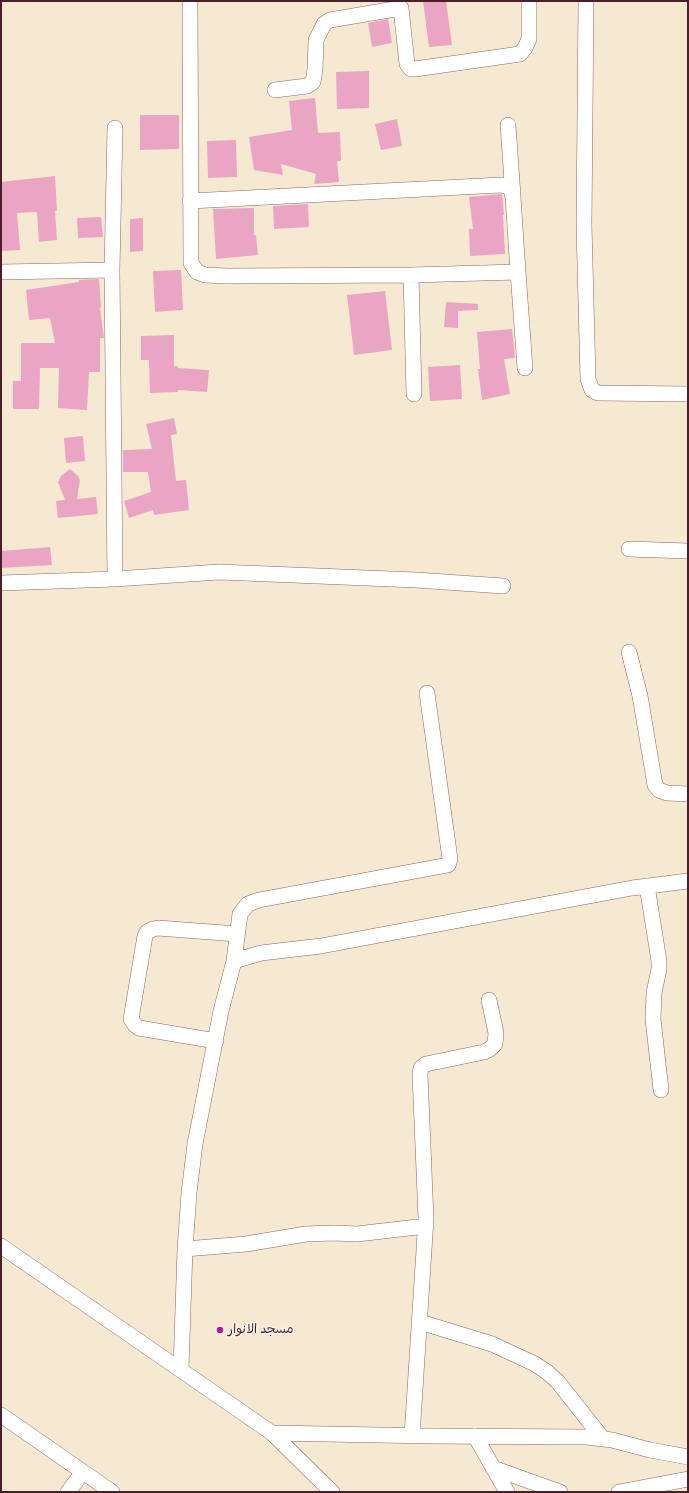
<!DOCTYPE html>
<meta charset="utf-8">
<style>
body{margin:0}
#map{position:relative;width:689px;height:1493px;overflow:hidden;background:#f5ead1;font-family:Itim,sans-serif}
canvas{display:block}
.frame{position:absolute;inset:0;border:2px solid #4a1f2b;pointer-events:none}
</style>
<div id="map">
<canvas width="689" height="1493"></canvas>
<div class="frame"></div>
</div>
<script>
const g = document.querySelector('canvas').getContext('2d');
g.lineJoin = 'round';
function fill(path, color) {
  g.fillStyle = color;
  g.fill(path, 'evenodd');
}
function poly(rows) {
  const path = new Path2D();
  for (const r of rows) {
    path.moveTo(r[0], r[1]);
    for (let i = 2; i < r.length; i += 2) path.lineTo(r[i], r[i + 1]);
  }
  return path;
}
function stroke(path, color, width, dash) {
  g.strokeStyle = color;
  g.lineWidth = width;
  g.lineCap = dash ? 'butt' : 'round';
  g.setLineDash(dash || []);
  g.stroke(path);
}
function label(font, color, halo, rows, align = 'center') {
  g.font = font + ' Itim,"Playpen Sans Arabic",sans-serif';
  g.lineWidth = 3;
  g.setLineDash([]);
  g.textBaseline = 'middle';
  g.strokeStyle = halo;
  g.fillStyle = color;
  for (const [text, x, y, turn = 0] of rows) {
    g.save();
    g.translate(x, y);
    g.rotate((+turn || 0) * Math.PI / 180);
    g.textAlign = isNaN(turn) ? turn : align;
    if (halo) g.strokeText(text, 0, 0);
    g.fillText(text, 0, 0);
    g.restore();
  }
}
fill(poly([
 [423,1,446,1,452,45,429,47],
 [388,19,392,43,372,47,368,23],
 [369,71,369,108,337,109,336,72],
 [315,98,318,133,340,132,341,161,337,161,339,182,314,184,316,174,281,164,283,175,254,170,249,137,292,130,289,101],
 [140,115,179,115,179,149,140,150],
 [397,119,402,146,381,150,375,124],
 [236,140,237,177,208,178,207,141],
 [55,176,57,211,55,211,57,240,39,242,37,212,17,213,20,250,1,251,1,182],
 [502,194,504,215,503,215,505,254,470,256,469,229,473,229,469,197],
 [308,204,309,227,274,229,273,206],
 [254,208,254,235,256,235,258,255,216,259,213,209],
 [101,217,103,237,78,238,77,218],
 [143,218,143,251,130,252,130,219],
 [181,270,183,310,155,312,153,271],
 [99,279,101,307,100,308,104,338,100,338,100,372,89,372,87,410,58,408,59,368,40,368,39,409,13,409,13,381,21,381,21,343,55,343,50,318,29,320,26,290,79,282,79,280],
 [385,291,392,350,354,355,347,295],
 [446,302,478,304,478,310,458,311,458,328,444,327],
 [512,329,515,358,504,359,510,394,482,400,478,369,480,369,477,332],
 [174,335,174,366,178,366,178,368,209,370,207,392,178,390,178,392,150,393,149,360,141,360,141,336],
 [460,365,462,399,430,401,428,367],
 [174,418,177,434,171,435,176,481,186,480,189,510,154,515,153,510,129,518,124,501,151,492,148,472,123,472,123,450,152,449,146,424],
 [83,436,85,461,66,463,64,438],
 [70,469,78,476,80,480,77,499,96,497,98,514,58,518,56,501,65,500,58,482,61,476],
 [50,547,52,565,1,568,1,551]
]), '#eaa5c4');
const minor = poly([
 [190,1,191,263,197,272,205,275,227,276,411,275,518,272,525,368],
 [586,1,584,225,588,379,592,390,598,393,688,394],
 [275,90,307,86,313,82,315,70,316,40,324,24,330,20,401,8,407,64,411,69,415,69,520,54,525,48,529,39,529,1],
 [508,125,513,196],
 [190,201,501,185,507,186,511,190,513,197,518,272],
 [112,270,115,128],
 [1,272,112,270,115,579],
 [411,275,414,394],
 [629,549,688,551],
 [1,583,115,579,219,572,416,580,503,586],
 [629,652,640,696,655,785,659,790,667,793,688,794],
 [647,886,659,961,659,969,654,993,653,1019,661,1090],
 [234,961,240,914,248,904,259,900,448,865,449,863,450,859,427,693],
 [216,1041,139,1028,135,1025,131,1019,145,936,147,932,153,929,158,928,237,934],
 [1,1246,272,1433,332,1492],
 [185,1249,246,1244,306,1234,334,1233,357,1234,426,1226],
 [420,1322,492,1344,535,1364,547,1372,558,1382,603,1439],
 [181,1369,185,1249,189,1193,195,1144,221,1011,234,961,261,953,321,946,632,888,688,881],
 [1,1415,112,1492],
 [272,1433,433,1436,587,1437,612,1440,650,1450,688,1457],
 [412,1436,426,1219,420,1074,421,1068,426,1064,484,1052,490,1049,495,1044,496,1033,489,1000],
 [475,1436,507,1492],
 [493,1468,560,1492],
 [68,1492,83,1472],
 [619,1492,688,1479]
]);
stroke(minor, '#866665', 16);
stroke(minor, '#fff', 15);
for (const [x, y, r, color] of [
 [220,1330,4,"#b5179e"]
]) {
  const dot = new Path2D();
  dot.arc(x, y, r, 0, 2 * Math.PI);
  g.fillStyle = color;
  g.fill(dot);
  stroke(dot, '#fcf5e5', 1.5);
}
label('13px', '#4a1f2b', '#fcf5e5', [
 ["مسجد الانوار",228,1330]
], 'left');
</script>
